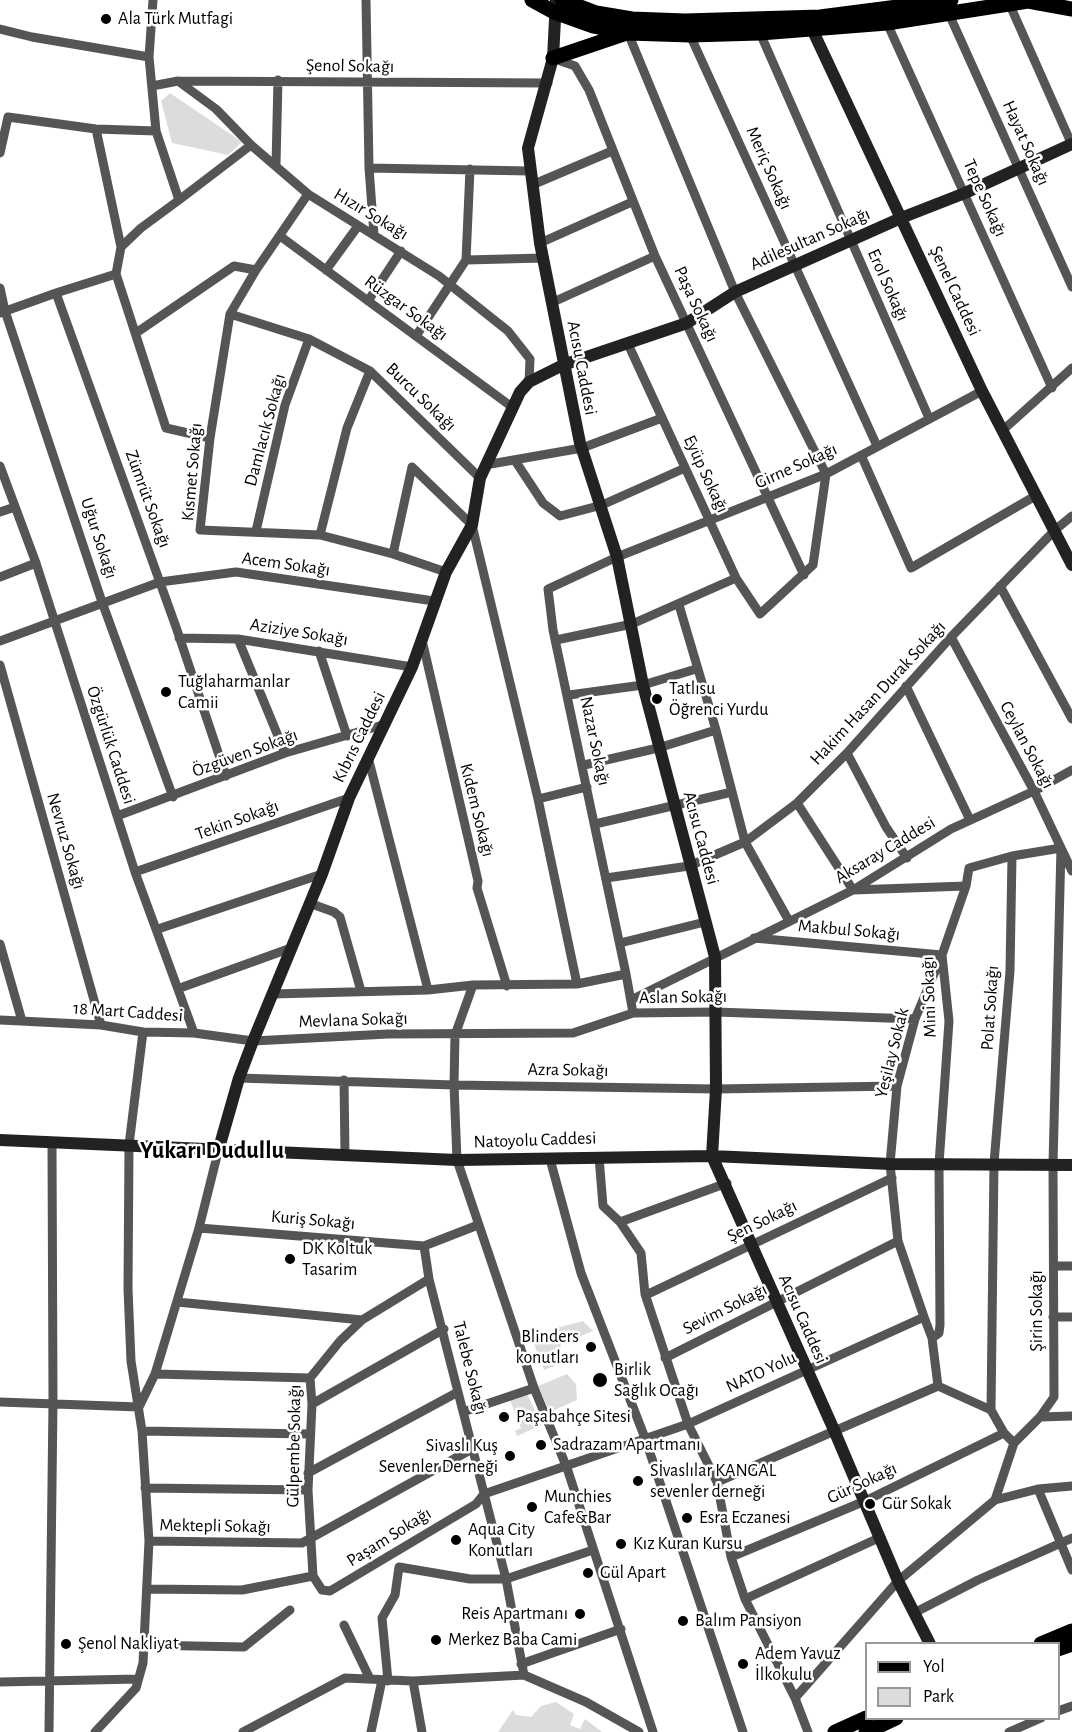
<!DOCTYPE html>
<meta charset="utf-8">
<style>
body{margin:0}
#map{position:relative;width:1072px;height:1732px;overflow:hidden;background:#fff;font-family:"Alegreya Sans",sans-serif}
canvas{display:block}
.legend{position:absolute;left:865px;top:1642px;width:195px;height:78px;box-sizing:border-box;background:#fff;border:2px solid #999;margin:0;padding:8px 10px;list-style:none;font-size:18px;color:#000}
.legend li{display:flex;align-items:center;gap:12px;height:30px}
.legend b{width:30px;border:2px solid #999}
</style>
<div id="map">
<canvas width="1072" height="1732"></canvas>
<ul class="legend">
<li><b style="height:8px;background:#000"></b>Yol</li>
<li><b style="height:16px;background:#dcdcdc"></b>Park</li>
</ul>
</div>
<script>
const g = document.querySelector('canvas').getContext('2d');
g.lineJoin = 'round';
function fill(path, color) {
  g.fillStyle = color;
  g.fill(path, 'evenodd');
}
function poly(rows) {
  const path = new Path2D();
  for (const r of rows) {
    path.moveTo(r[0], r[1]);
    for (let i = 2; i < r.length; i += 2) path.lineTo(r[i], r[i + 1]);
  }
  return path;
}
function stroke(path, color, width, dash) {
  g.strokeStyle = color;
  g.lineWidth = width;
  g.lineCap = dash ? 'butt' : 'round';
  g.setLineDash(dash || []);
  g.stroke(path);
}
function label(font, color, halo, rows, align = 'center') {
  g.font = font + ' "Alegreya Sans",sans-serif';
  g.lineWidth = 5;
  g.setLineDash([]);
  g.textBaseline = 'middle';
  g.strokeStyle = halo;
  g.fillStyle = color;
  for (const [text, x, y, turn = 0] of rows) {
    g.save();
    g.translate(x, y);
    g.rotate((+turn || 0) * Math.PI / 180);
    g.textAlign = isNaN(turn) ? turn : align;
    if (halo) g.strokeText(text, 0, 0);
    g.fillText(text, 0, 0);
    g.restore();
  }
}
fill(poly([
 [170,93,242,142,228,155,172,143,161,101],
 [583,1321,593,1331,561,1344,557,1365,544,1370,533,1341,556,1328],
 [567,1374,576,1384,577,1400,550,1412,538,1386],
 [527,1394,538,1417,537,1427,517,1436,515,1431,521,1428,510,1400],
 [556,1702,574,1714,570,1725,580,1729,585,1719,602,1732,498,1732,513,1710,516,1715,531,1717,541,1706]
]), '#dcdcdc');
stroke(poly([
 [153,0,149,57,156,131,179,200,141,228,121,247,116,274,166,428,210,438],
 [366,0,369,168,374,235],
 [1009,3,1072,145],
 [949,14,1072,287],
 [887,23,1052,388],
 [0,29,32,37,149,57],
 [760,33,929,418],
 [690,35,877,446],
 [555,59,575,66,589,90,655,256,804,575],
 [178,81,216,109,251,145,308,194,439,276,508,331,530,359,529,382],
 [152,86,178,81,548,83],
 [96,129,121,247],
 [0,153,8,117,96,129,156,131],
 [276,164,278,80],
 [369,168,530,171],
 [532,185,612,151],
 [308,194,256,270,230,314,210,438,200,530,320,535,393,554,446,572],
 [179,200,251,145],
 [280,236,512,407],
 [540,243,632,202],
 [466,260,543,258],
 [326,270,358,226],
 [116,274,56,293,176,627,226,776],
 [0,288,5,311,102,602,173,797],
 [368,301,401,251],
 [551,303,655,256],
 [0,313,56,293],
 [230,314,309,339,370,371,480,478],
 [136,333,234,266,256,270],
 [416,336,466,260,470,169],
 [628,344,736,578,760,614,813,565,826,474,735,292,628,33],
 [1003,430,1072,368],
 [861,455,911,568,1037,495],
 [516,462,543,503,560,516,602,505,685,468],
 [485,465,582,448,662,418],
 [0,466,36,563,135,872,194,1033],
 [0,512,15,507],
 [256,531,285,405,309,339],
 [320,535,347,428,370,371],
 [0,577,36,563],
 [1000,586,1072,719],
 [679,605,716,730,745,842,789,921],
 [951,637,1034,791,1072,871],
 [179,638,238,639,412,667],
 [238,639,285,753],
 [422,640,478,881,477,888,507,986],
 [556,640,632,624,736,578],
 [0,641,160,582,236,572,434,601],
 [319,651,347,736],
 [0,665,101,1025],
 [906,686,970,820],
 [569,695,643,685,696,669],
 [847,753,886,827,907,858],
 [369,761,428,990],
 [584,765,658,748,716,730],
 [538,799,587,787],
 [797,803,853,890,966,886],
 [117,816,285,753,386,724],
 [595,824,732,792],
 [135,872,349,798],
 [606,878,689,866,745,842,797,803,847,753,951,637,1055,530,1072,516],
 [309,903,334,912,340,917,361,991],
 [158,929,322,874],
 [754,938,942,955,915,1019,897,1086,890,1164,898,1241,924,1317],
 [620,943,705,922],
 [0,944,22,1021],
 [626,974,553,630,548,589,617,557,826,474,982,391],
 [577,984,626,974,633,1013],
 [473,985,455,1035,454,1085,457,1160,534,1388,567,1468,653,1732],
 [180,988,291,948],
 [272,994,428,990,473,985,577,984,538,799,472,525,412,467,393,554],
 [631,1000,853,890,951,829,1034,791,1072,770],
 [0,1020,101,1025,143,1032,194,1033,253,1041,388,1034,573,1033,633,1013,716,1012,915,1019],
 [239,1078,454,1085,716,1089,897,1086],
 [344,1080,345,1155],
 [599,1157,603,1206,620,1222,641,1253,645,1294,688,1424,717,1482,731,1557,745,1599,795,1698,898,1581,995,1500,1038,1489,1072,1486],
 [550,1159,581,1273,645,1438,743,1732],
 [620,1222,727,1183],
 [199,1228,424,1246],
 [1054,1266,1072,1266],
 [429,1279,506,1579,524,1675],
 [646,1295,892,1178],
 [1053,1317,1072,1317],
 [362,1320,429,1279,424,1246,478,1225],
 [665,1358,898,1241],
 [155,1374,310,1378],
 [938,1386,991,1410],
 [0,1402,139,1407,155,1374,199,1228,219,1148],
 [312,1404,444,1329],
 [463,1412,534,1388],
 [1040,1417,1072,1416],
 [142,1431,308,1434],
 [308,1473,458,1392],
 [717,1482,938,1386,932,1338,939,1333,940,1325,939,1164,949,1021,942,955,966,886,969,868,1012,856,1061,848,1053,1164,1054,1397,1040,1417,1014,1443],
 [145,1488,308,1490],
 [1038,1489,1072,1570],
 [995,1500,1014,1443,1004,1433,991,1410,994,1163,1010,971,1012,856],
 [149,1541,302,1543,472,1449],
 [731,1557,865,1501,1004,1433],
 [313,1576,322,1590,330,1591,476,1504,484,1494,688,1424,924,1317,932,1338],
 [147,1589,242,1590,313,1576,308,1490,312,1404,310,1378,340,1341,362,1320,177,1302],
 [745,1599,881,1537],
 [914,1613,978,1580,1072,1538],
 [344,1625,370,1679],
 [144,1645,244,1647,290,1610],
 [521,1664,621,1629],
 [388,1681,382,1618,395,1595,399,1567,470,1579,506,1579,593,1550],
 [413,1681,422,1732],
 [0,1682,137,1679],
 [795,1698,808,1732],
 [1058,1711,1072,1706],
 [49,1732,53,1402,52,1142],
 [95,1732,136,1688,143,1663,149,1541,142,1431,131,1361,128,1289,129,1145,143,1032],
 [243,1732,345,1678,413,1681,524,1675,586,1702,639,1732],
 [371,1732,382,1680],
 [1009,1732,1041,1718]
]), '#555', 9);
stroke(poly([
 [556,0,553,58,528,148,540,243,580,443,617,557,643,685,715,957,716,1089,712,1156,834,1430,898,1581,930,1644],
 [812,29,982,391,1072,565],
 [0,1140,457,1160,712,1156,890,1164,1072,1165],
 [219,1148,239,1078,253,1041,322,874,349,798,412,667,446,572,472,525,480,478,520,392,529,382,563,365,687,323,735,292,901,218,965,193,1072,144]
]), '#222', 12);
stroke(poly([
 [532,0,554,12,593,26,628,33,690,35,760,33,887,23,1028,1,1072,9],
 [562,0,596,13,632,19,685,21,820,17,951,0],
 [553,58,627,33],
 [1041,1644,1072,1631],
 [1058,1649,1072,1644],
 [835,1732,866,1718],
 [866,1732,896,1718]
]), '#000', 15);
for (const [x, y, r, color] of [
 [106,19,6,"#000"],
 [166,692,6,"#000"],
 [657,699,6,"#000"],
 [290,1259,6,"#000"],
 [591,1347,6,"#000"],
 [600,1380,8,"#000"],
 [504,1417,6,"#000"],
 [541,1445,6,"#000"],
 [510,1456,6,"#000"],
 [638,1481,6,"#000"],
 [870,1504,6,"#000"],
 [532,1507,6,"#000"],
 [687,1518,6,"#000"],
 [456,1540,6,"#000"],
 [621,1544,6,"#000"],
 [588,1573,6,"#000"],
 [580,1614,6,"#000"],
 [683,1621,6,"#000"],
 [436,1640,6,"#000"],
 [66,1644,6,"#000"],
 [743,1664,6,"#000"]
]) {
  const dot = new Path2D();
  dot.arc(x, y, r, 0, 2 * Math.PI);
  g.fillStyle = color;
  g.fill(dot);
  stroke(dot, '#fff', 2);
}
label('18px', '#000', '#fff', [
 ["Ala Türk Mutfagi",118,19],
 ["Tuğlaharmanlar",178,682],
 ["Camii",178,703],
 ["Tatlısu",669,689],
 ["Öğrenci Yurdu",669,710],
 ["DK Koltuk",302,1249],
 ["Tasarim",302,1270],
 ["Blinders",579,1337,"right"],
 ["konutları",579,1358,"right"],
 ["Birlik",614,1370],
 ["Sağlık Ocağı",614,1391],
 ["Paşabahçe Sitesi",516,1417],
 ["Sadrazam Apartmanı",553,1445],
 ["Sivaslı Kuş",498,1446,"right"],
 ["Sevenler Derneği",498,1467,"right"],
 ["Sİvaslılar KANGAL",650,1471],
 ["sevenler derneği",650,1492],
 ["Munchies",544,1497],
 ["Cafe&Bar",544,1518],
 ["Gür Sokak",882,1504],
 ["Esra Eczanesi",699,1518],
 ["Aqua City",468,1530],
 ["Konutları",468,1551],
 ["Kız Kuran Kursu",633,1544],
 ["Gül Apart",600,1573],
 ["Reis Apartmanı",568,1614,"right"],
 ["Balım Pansiyon",695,1621],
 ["Merkez Baba Cami",448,1640],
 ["Şenol Nakliyat",78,1644],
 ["Adem Yavuz",755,1654],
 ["İlkokulu",755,1675]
], 'left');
label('18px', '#000', '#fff', [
 ["Şenol Sokağı",350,66,1],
 ["Hayat Sokağı",1026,143,66],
 ["Meriç Sokağı",769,168,66],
 ["Tepe Sokağı",985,198,66],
 ["Hızır Sokağı",371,214,31],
 ["Adilesultan Sokağı",810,239,-24],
 ["Erol Sokağı",888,285,66],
 ["Şenel Caddesi",955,291,65],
 ["Paşa Sokağı",696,304,65],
 ["Rüzgar Sokağı",406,308,36],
 ["Acısu Caddesi",582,368,79],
 ["Burcu Sokağı",421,397,44],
 ["Damlacık Sokağı",265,430,-75],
 ["Girne Sokağı",796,466,-24],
 ["Kısmet Sokağı",192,472,-85],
 ["Eyüp Sokağı",706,474,65],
 ["Zümrüt Sokağı",148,499,70],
 ["Uğur Sokağı",99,538,72],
 ["Acem Sokağı",286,564,8],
 ["Aziziye Sokağı",299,632,9],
 ["Hakim Hasan Durak Sokağı",878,693,-47],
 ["Kıbrıs Caddesi",359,737,-64],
 ["Nazar Sokağı",595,741,78],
 ["Özgürlük Caddesi",111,745,72],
 ["Ceylan Sokağı",1027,745,62],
 ["Özgüven Sokağı",245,753,-20],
 ["Kıdem Sokağı",477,810,76],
 ["Tekin Sokağı",237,820,-20],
 ["Acısu Caddesi",701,838,75],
 ["Nevruz Sokağı",66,841,74],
 ["Aksaray Caddesi",885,850,-31],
 ["Makbul Sokağı",849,930,5],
 ["Aslan Sokağı",683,997,-1],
 ["Mini Sokağı",929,997,-92],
 ["Polat Sokağı",990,1008,-86],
 ["18 Mart Caddesi",128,1012,4],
 ["Mevlana Sokağı",353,1020,-2],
 ["Yeşilay Sokak",892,1053,-76],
 ["Azra Sokağı",568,1070,1],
 ["Natoyolu Caddesi",535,1140,-2],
 ["Kuriş Sokağı",313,1220,5],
 ["Şen Sokağı",762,1221,-26],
 ["Sevim Sokağı",725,1309,-27],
 ["Şirin Sokağı",1037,1311,-90],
 ["Acısu Caddesi",803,1319,66],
 ["Talebe Sokağı",470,1368,76],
 ["NATO Yolu",761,1372,-25],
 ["Gülpembe Sokağı",294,1446,-89],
 ["Gür Sokağı",862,1483,-25],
 ["Mektepli Sokağı",215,1526,1],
 ["Paşam Sokağı",389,1537,-32]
]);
label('bold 24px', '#000', '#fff', [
 ["Yukarı Dudullu",212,1151]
]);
</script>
